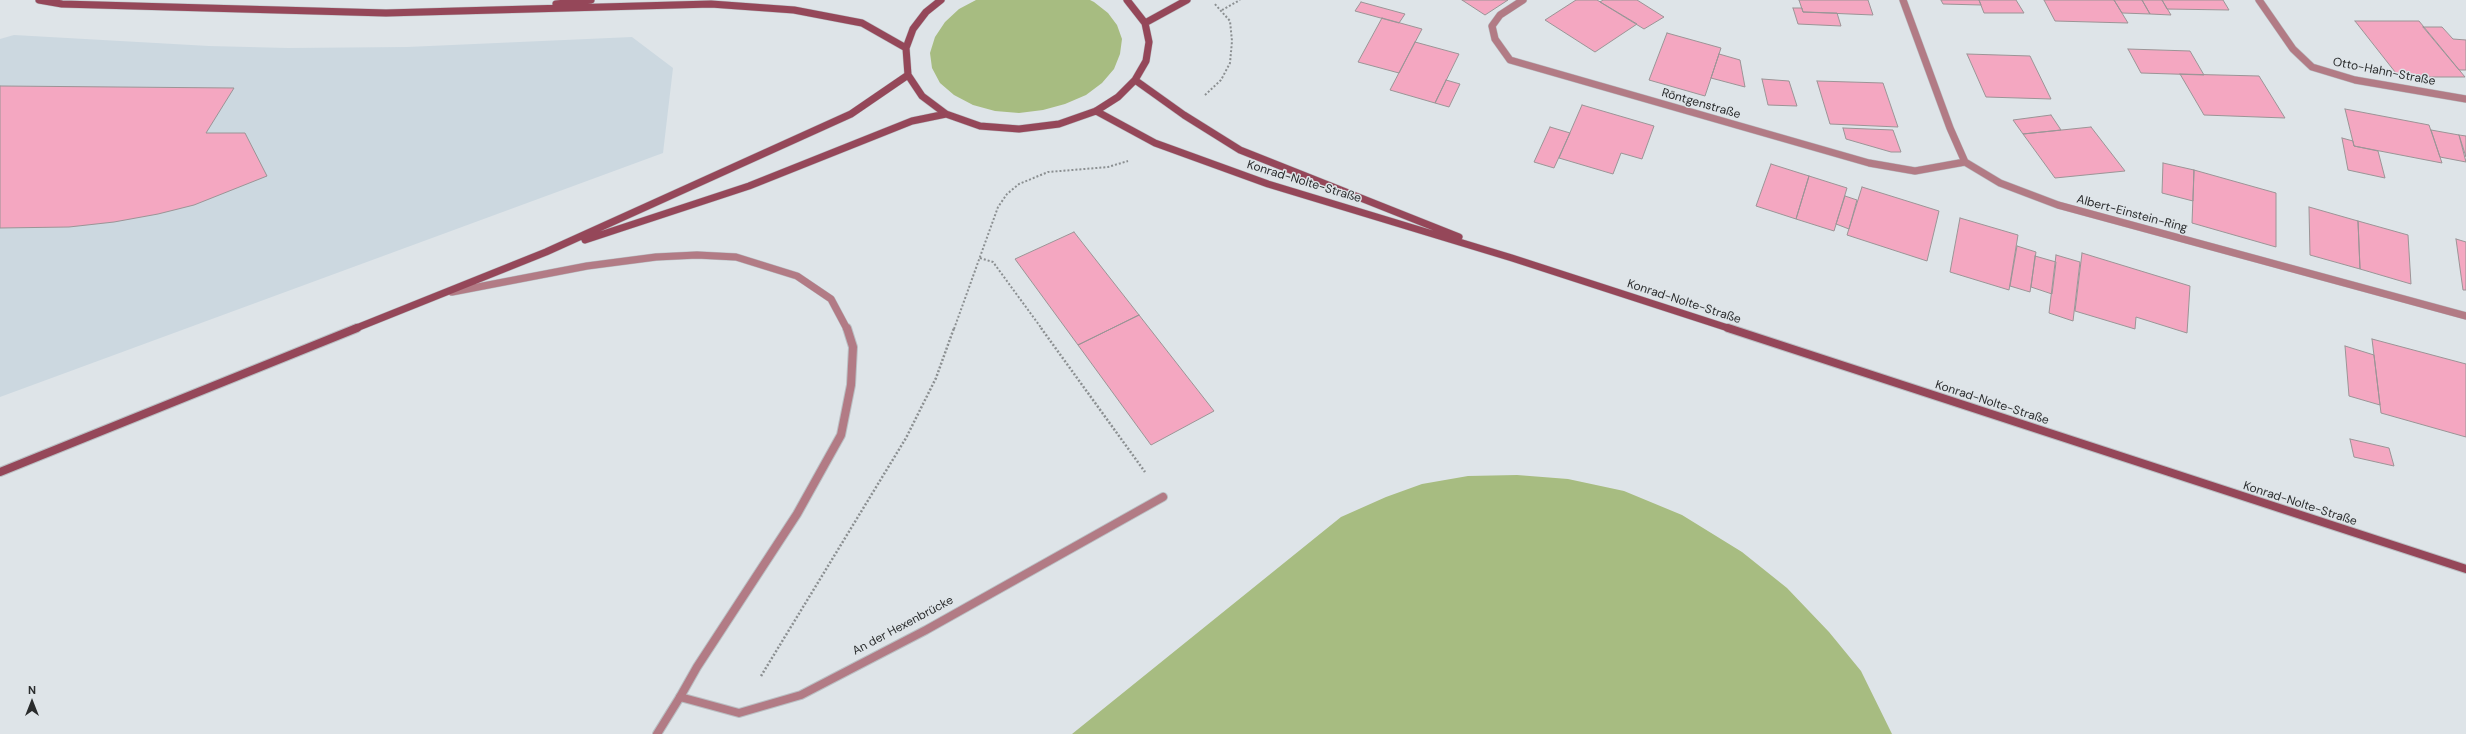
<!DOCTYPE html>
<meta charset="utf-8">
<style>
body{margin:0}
#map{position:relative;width:2466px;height:734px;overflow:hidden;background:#dee4e8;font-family:"DM Sans",sans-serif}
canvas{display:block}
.north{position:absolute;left:12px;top:682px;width:40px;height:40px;-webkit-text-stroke:3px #dee4e8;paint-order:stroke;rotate:0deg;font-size:11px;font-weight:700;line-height:16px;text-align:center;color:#2a2c2d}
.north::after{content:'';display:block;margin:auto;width:14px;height:18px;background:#2a2c2d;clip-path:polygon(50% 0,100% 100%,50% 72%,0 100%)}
</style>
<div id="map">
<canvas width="2466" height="734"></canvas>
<div class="north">N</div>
</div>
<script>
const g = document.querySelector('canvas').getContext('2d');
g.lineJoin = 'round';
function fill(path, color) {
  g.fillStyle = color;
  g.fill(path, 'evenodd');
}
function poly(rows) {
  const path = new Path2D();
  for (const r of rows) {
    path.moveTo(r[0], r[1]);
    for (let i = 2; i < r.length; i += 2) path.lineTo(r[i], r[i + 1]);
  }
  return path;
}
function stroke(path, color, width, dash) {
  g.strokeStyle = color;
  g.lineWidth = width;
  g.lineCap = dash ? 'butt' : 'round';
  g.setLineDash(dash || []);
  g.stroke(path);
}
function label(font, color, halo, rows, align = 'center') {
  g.font = font + ' "DM Sans",sans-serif';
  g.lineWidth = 3;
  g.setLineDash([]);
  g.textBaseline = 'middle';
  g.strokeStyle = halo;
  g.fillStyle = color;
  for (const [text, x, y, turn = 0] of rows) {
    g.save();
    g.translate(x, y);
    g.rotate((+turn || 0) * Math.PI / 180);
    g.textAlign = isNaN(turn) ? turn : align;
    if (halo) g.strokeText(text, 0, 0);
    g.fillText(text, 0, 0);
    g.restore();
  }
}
fill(poly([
 [14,35,209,46,288,48,407,47,632,37,673,68,663,153,0,397,0,39]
]), '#ccd8e0');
fill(poly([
 [976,0,1090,0,1094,2,1108,13,1117,25,1122,39,1120,54,1114,69,1102,83,1086,95,1065,104,1043,110,1019,113,995,111,973,105,954,95,940,83,932,68,930,53,935,37,945,22,959,9],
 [1517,475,1568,479,1624,491,1682,515,1742,552,1787,588,1829,632,1861,671,1892,734,1072,734,1341,517,1386,497,1422,484,1468,476]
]), '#a7bc81');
const building = poly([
 [1462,0,1508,0,1485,15,1462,0],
 [1576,0,1597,0,1637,24,1595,52,1545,20,1576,0],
 [1603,0,1637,0,1664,17,1644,29,1600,2,1603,0],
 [1799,0,1868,0,1873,15,1803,12,1799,0],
 [1941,0,1979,0,1981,5,1943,4,1941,0],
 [1979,0,2016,0,2024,13,1984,13,1979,0],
 [2044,0,2114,0,2128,23,2055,21,2044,0],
 [2114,0,2142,0,2150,14,2122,13,2114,0],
 [2142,0,2162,0,2171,15,2150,14,2142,0],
 [2162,0,2223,0,2229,10,2167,9,2162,0],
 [1361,2,1405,14,1399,23,1355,11,1361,2],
 [1793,8,1802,8,1803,12,1837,13,1841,26,1798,24,1793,8],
 [1382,18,1422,29,1399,73,1358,62,1382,18],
 [2355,21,2419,21,2465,77,2399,77,2355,21],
 [2423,27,2442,27,2453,39,2466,40,2466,70,2459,70,2423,27],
 [1667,33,1721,48,1705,96,1649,80,1667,33],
 [1415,42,1459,54,1435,103,1390,90,1415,42],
 [2128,49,2190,51,2204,75,2141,73,2128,49],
 [1719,54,1740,60,1745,87,1711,78,1719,54],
 [1967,54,2030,56,2051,99,1986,97,1967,54],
 [2180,74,2259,76,2285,118,2204,115,2180,74],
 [1762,79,1789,81,1797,106,1768,105,1762,79],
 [1446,80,1460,84,1449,107,1435,103,1446,80],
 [1817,81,1883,83,1898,127,1830,124,1817,81],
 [0,86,234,88,206,133,245,133,267,176,194,205,158,214,114,222,69,227,0,228,0,86],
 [1582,105,1654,126,1642,159,1621,153,1613,174,1559,158,1582,105],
 [2345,109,2429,125,2442,163,2354,146,2345,109],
 [2051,115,2061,130,2023,134,2013,120,2051,115],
 [1550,127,1570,133,1554,168,1534,162,1550,127],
 [2091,127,2125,171,2055,178,2023,134,2091,127],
 [1843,128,1893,130,1901,152,1891,152,1846,139,1843,128],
 [2431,130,2459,135,2466,162,2440,157,2431,130],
 [2459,135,2466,136,2466,157,2459,135],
 [2342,138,2353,141,2354,146,2378,151,2385,178,2348,170,2342,138],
 [2163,163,2194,170,2193,201,2162,193,2163,163],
 [1771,164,1809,176,1796,219,1756,206,1771,164],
 [2194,170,2276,193,2276,247,2192,223,2194,170],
 [1809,176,1847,188,1834,231,1796,219,1809,176],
 [1862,187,1939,211,1927,261,1847,235,1862,187],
 [1845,196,1857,200,1849,229,1836,224,1845,196],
 [2309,207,2358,221,2360,269,2310,255,2309,207],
 [1960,218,2018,235,2009,290,1950,272,1960,218],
 [2358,221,2408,235,2411,284,2360,269,2358,221],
 [1074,232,1139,315,1078,345,1015,259,1074,232],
 [2456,239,2466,242,2466,290,2463,290,2456,239],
 [2017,246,2036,252,2030,292,2010,286,2017,246],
 [2082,253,2190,286,2187,333,2136,317,2135,329,2075,311,2082,253],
 [2056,255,2080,262,2073,321,2049,313,2056,255],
 [2035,256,2056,262,2052,294,2031,287,2035,256],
 [1139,315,1214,411,1151,445,1078,345,1139,315],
 [2372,339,2466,364,2466,437,2381,413,2372,339],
 [2345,346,2374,355,2380,405,2349,396,2345,346],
 [2350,439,2389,448,2394,466,2354,457,2350,439]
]);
fill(building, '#f4a7c1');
stroke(building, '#9b9496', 1);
const laneFar1 = poly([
 [452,292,587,266,656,257,697,255,736,257,797,276,831,299,847,329]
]);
const lane = poly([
 [680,697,697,667,797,514,841,435,851,385,853,347,847,328]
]);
const streetFar1 = poly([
 [1523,0,1500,15,1492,26,1495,39,1510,60,1869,163,1915,171,1965,162],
 [1903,0,1950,128,1965,162,2000,183,2058,205,2466,316],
 [2259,0,2293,49,2312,67,2355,80,2466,99]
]);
const street = poly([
 [657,734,680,697,739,713,801,695,926,630,1163,497]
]);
const secondaryFar1 = poly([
 [39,0,62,4,386,13,711,4,794,10,862,23,906,48],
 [941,0,926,12,913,29,906,48,908,75,922,96,946,114,980,126,1019,129,1059,124,1096,111,1118,97,1135,80,1146,61,1149,42,1145,23,1127,0],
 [556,4,591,0],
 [1145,23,1187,0],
 [1135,80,1184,115,1240,150,1459,237],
 [1096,111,1155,143,1268,184,1512,258,1731,329],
 [585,240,749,186,912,121,946,114],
 [354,329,546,252,851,114,908,75]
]);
const secondary = poly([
 [1728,328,2466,569],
 [0,472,357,328]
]);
stroke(laneFar1, '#babfc3', 8);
stroke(lane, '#babfc3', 10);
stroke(streetFar1, '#babfc3', 8);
stroke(street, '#babfc3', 10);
stroke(secondaryFar1, '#babfc3', 8);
stroke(secondary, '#babfc3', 10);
stroke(poly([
 [1222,10,1240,0],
 [1205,95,1221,80,1230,63,1232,41,1230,21,1214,3],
 [980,258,993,262,1042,329],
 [954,329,998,207,1007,194,1019,184,1048,172,1108,167,1128,161]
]), '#8b8f91', 2, [2, 2]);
stroke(poly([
 [1041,328,1145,472],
 [761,676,906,438,936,378,954,328]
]), '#8b8f91', 2.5, [2, 2]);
stroke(laneFar1, '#b27b85', 7);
stroke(lane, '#b27b85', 8);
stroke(streetFar1, '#b27b85', 7);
stroke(street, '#b27b85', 8);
stroke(secondaryFar1, '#954759', 7);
stroke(secondary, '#954759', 8);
label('12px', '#2a2c2d', '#dee4e8', [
 ["Otto-Hahn-Straße",2384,72,11],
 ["Röntgenstraße",1701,104,16],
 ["Konrad-Nolte-Straße",1304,182,17],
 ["Albert-Einstein-Ring",2132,214,15],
 ["Konrad-Nolte-Straße",1684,302,18],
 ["Konrad-Nolte-Straße",1992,403,18],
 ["Konrad-Nolte-Straße",2300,504,18],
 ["An der Hexenbrücke",903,626,-28]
]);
</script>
